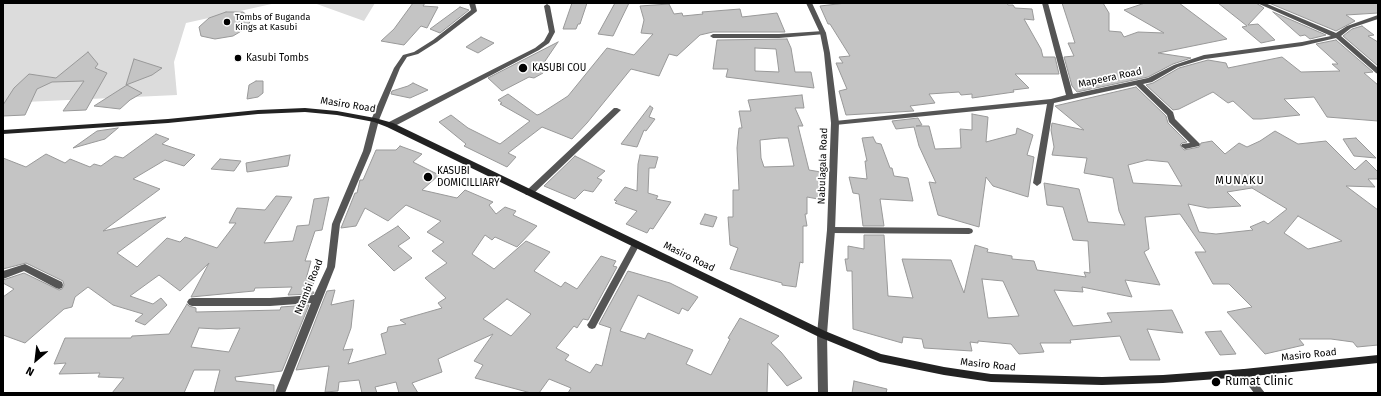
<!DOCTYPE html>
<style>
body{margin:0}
#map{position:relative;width:1381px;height:396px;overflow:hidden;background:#fff;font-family:"Fira Sans",sans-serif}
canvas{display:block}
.frame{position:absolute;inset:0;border:4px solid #000;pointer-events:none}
.north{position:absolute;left:16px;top:340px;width:40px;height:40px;-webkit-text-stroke:3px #fff;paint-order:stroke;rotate:208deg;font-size:11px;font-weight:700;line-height:16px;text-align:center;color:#000}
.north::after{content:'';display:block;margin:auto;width:14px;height:18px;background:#000;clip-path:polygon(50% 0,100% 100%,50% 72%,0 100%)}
</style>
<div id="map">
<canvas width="1381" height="396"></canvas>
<div class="frame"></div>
<div class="north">N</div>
</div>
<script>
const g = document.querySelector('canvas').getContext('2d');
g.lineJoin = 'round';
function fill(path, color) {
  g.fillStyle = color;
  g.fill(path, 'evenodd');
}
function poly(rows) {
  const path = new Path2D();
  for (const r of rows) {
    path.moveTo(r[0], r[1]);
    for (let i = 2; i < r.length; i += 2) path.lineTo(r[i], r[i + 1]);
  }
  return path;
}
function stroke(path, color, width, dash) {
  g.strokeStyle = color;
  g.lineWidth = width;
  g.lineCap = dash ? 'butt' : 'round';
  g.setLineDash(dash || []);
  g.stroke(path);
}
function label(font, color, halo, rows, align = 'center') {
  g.font = font + ' "Fira Sans",sans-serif';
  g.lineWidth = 3.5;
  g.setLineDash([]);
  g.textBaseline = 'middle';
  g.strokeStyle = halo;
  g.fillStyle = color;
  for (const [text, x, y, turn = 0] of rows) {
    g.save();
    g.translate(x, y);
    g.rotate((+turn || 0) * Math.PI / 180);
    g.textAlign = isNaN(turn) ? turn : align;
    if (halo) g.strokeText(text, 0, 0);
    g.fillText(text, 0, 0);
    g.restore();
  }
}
fill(poly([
 [3,3,276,3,186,23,174,62,177,95,3,103],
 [314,3,375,3,364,21]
]), '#dcdcdc');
const building = poly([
 [413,3,425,3,423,6,438,7,427,28,421,26,404,45,381,41,394,29,413,3],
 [572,3,587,3,580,24,578,24,576,29,563,29,572,3],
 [615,3,629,3,613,36,598,34,615,3],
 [846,3,1007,3,1008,5,1013,5,1015,8,1032,9,1034,20,1024,19,1041,49,1043,57,1055,57,1059,74,1015,74,1029,88,1013,90,1014,92,972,98,972,94,961,95,959,92,929,94,935,103,910,106,914,111,846,115,839,91,847,89,836,63,843,63,839,57,850,56,830,24,828,24,820,6,846,3],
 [1062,3,1103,3,1109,13,1109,31,1121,32,1124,37,1138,32,1164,33,1124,10,1145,3,1179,3,1227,39,1158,53,1191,58,1173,64,1148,77,1077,92,1072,86,1064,57,1074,56,1068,43,1075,43,1062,3],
 [1218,3,1256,3,1264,8,1248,25,1258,24,1275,40,1261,43,1242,27,1247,26,1218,3],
 [1269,3,1378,3,1378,13,1346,15,1355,21,1336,31,1269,3],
 [669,4,674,14,682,13,683,16,703,14,702,12,740,9,742,17,777,13,785,32,713,32,700,35,677,56,669,54,659,76,631,69,587,123,572,139,542,127,508,153,516,157,507,167,464,146,466,144,439,122,451,115,468,128,500,144,530,121,500,104,502,103,498,100,508,94,537,115,540,114,568,96,607,48,634,55,653,34,641,33,644,20,640,6,669,4],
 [460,7,469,10,440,33,430,29,460,7],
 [226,12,243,12,251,18,248,27,233,36,215,39,201,36,199,27,209,18,226,12],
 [1273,12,1326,35,1310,39,1305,35,1300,36,1273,12],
 [1362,26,1374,35,1368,36,1378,42,1378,66,1343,36,1352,29,1362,26],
 [481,37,494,43,478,53,466,47,481,37],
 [787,39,791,48,795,72,811,72,814,88,726,77,728,69,713,69,717,40,787,39],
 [755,48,776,49,779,72,755,71,755,48],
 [1336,40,1373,72,1364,73,1378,85,1378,121,1327,117,1314,97,1284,99,1300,115,1261,119,1253,119,1233,101,1228,103,1213,92,1179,109,1173,110,1146,85,1153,83,1179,68,1208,60,1226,63,1228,68,1282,57,1301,72,1340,71,1332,64,1338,64,1316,44,1336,40],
 [558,42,541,67,543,73,534,78,529,77,502,91,488,78,558,42],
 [88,52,98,64,95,68,107,73,86,110,63,111,84,81,52,82,37,89,25,115,3,116,3,105,14,88,29,74,56,78,88,52],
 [134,59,162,68,152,75,126,85,134,59],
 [256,81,263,81,263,93,258,97,247,99,249,85,256,81],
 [413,83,428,90,410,98,391,94,392,91,408,86,413,83],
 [127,85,142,93,130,100,120,109,94,106,127,85],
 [1136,87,1166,116,1168,123,1187,142,1182,143,1180,145,1184,150,1199,147,1201,143,1212,141,1225,154,1239,143,1247,147,1260,141,1275,131,1298,144,1326,141,1355,170,1366,160,1378,172,1378,179,1368,179,1375,187,1346,186,1378,210,1378,345,1357,347,1353,342,1331,339,1299,339,1304,345,1265,354,1227,312,1252,307,1229,284,1213,284,1195,252,1206,252,1180,214,1145,217,1149,249,1144,252,1160,285,1125,280,1132,297,1082,287,1083,292,1054,290,1073,326,1112,322,1107,313,1172,310,1183,333,1147,329,1160,360,1130,360,1120,336,1070,340,1071,343,1040,343,1044,352,1019,354,1011,344,978,341,978,343,970,342,972,351,924,348,922,339,903,337,902,343,853,329,852,271,847,271,845,259,848,259,848,246,864,249,864,235,884,235,888,296,913,298,902,259,951,260,964,293,975,245,988,249,987,252,1012,256,1012,259,1034,261,1037,270,1086,277,1084,272,1090,273,1088,241,1073,240,1063,207,1047,205,1044,183,1079,189,1088,222,1125,225,1119,211,1113,178,1084,173,1087,158,1052,155,1054,147,1051,130,1052,123,1084,130,1055,106,1136,87],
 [1147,160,1168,162,1182,186,1133,183,1128,165,1147,160],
 [1252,188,1287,209,1268,224,1264,221,1250,227,1253,230,1216,234,1199,232,1188,204,1208,208,1241,206,1227,192,1252,188],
 [1298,216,1342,241,1308,249,1284,233,1298,216],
 [982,279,1003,281,1019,316,988,318,982,279],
 [802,95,804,108,795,108,803,126,798,126,809,170,821,172,818,199,807,197,807,214,805,214,807,226,803,226,803,263,800,262,796,287,782,285,782,283,730,269,738,248,730,245,728,217,733,217,733,190,739,190,737,148,739,128,742,128,739,111,751,111,748,100,802,95],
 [779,138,788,138,794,166,764,167,761,158,760,140,779,138],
 [650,106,653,108,649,117,655,119,646,131,644,130,637,147,621,144,650,106],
 [972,114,988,117,986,142,1016,134,1017,128,1033,135,1027,155,1034,157,1028,197,993,186,986,177,979,227,938,215,929,182,936,183,919,146,914,127,896,129,892,121,918,118,922,125,916,126,929,126,935,149,961,148,960,129,972,130,972,114],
 [118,128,105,139,73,148,97,131,118,128],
 [156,134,169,139,162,144,195,155,184,166,165,160,133,179,160,189,103,231,166,217,117,253,137,267,167,238,180,242,185,237,217,248,236,223,229,223,237,208,265,210,276,196,292,197,264,243,293,241,297,226,309,225,314,199,329,197,322,230,315,231,305,261,311,261,306,279,315,278,311,292,314,292,313,294,288,295,292,287,255,288,254,291,191,297,209,263,180,291,159,275,130,296,153,304,161,298,167,305,145,325,135,321,143,314,113,305,88,287,75,297,72,307,64,309,25,343,3,335,3,297,14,289,3,283,3,280,24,273,59,290,62,289,64,285,63,281,26,263,3,269,3,158,26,167,46,154,65,163,70,159,90,167,94,164,101,166,115,156,123,158,156,134],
 [873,137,876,143,881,144,890,168,892,168,894,176,908,178,913,201,880,199,884,226,863,226,859,194,853,193,849,177,867,179,865,161,867,161,862,138,873,137],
 [1356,138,1376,158,1354,156,1343,139,1356,138],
 [400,146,422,154,413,162,439,175,422,190,457,198,465,190,493,202,489,205,496,214,505,207,516,211,513,215,537,226,517,247,495,237,492,240,485,235,472,254,494,269,526,241,550,252,534,271,561,287,565,282,577,289,601,256,616,261,613,266,617,267,588,320,583,319,577,328,574,326,556,348,569,355,565,360,590,373,596,364,602,366,611,328,599,324,628,271,670,283,698,297,688,311,682,308,679,314,638,295,620,331,645,339,648,333,693,350,686,364,711,375,730,339,728,338,740,318,779,336,771,343,781,352,802,378,787,386,768,363,767,393,568,393,571,388,549,379,539,393,531,393,475,378,483,365,474,361,493,334,438,359,442,372,412,383,418,393,399,393,396,382,375,387,377,393,362,393,359,380,339,382,338,391,325,392,329,366,296,370,327,291,335,290,331,305,354,300,351,328,343,350,353,349,348,364,386,354,381,334,387,332,388,327,406,324,400,320,442,308,438,303,446,298,425,278,447,263,432,251,444,242,427,232,441,221,406,205,388,221,365,208,356,226,341,228,355,193,357,193,360,180,363,180,376,150,396,150,400,146],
 [507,299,531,314,511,336,483,319,507,299],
 [290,155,288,166,247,172,246,163,290,155],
 [640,155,658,157,655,168,649,168,648,193,658,196,656,199,671,202,653,229,650,228,647,233,626,224,637,211,615,203,617,201,614,200,625,187,637,191,638,164,640,155],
 [575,156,605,171,597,178,602,180,593,192,584,190,575,199,544,186,575,156],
 [220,159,241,161,234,171,211,169,220,159],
 [705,214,717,217,713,227,700,224,705,214],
 [398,226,410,238,398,246,412,258,394,271,368,245,398,226],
 [187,304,189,306,196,308,196,312,280,310,281,307,309,305,282,371,235,377,236,381,274,385,274,393,214,393,220,370,194,370,184,393,112,393,124,378,98,377,100,373,59,374,66,363,54,364,65,338,131,338,132,336,169,334,187,304],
 [199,328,217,329,240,328,229,352,191,347,199,328],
 [1221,331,1236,354,1220,355,1205,332,1221,331],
 [854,381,887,389,886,393,852,393,854,381]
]);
fill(building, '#c4c4c4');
stroke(building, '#999', 1);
fill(poly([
 [469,3,475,3,477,11,476,12,437,42,418,54,407,57,400,68,379,120,371,151,340,224,335,267,285,393,275,393,311,303,270,306,192,306,189,305,187,302,189,299,192,298,270,298,314,295,327,267,332,224,363,151,371,120,394,68,403,55,414,52,433,40,471,10,469,3],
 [1042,3,1048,3,1073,94,1148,78,1174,65,1204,55,1302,42,1331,36,1257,3,1265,3,1336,33,1347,26,1378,15,1378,19,1351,28,1341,36,1378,68,1378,74,1376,73,1336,38,1302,46,1205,59,1178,67,1152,82,1143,84,1173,112,1175,119,1200,144,1199,146,1185,149,1181,146,1182,144,1190,143,1169,122,1167,115,1136,85,1054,103,1041,183,1037,186,1033,183,1047,104,835,125,831,123,835,121,1051,99,1066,95,1042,3],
 [547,4,550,6,555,32,549,43,539,50,393,127,387,127,386,125,387,123,535,48,544,41,549,32,544,6,547,4],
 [823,31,826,33,825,34,779,38,713,38,710,36,713,34,779,34,823,31],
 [614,108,617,108,621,110,532,195,526,195,525,193,526,191,614,108],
 [831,227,969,228,972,229,973,231,972,233,969,234,831,233,828,232,827,230,828,228,831,227],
 [636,241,639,242,640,244,595,328,592,329,589,328,587,325,589,322,633,242,636,241],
 [25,264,62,282,63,285,62,288,59,289,56,288,24,271,3,279,3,271,25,264],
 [1244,369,1247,370,1265,393,1254,393,1239,373,1241,370,1244,369]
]), '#555');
fill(poly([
 [806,3,812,3,826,33,830,53,839,123,835,230,827,334,828,393,818,393,817,334,827,230,831,123,824,53,820,33,806,3]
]), '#555');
fill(poly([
 [305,108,337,111,375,118,393,123,825,331,881,354,944,367,991,374,1102,377,1163,375,1244,369,1378,355,1378,363,1244,377,1163,383,1102,385,991,382,944,375,880,362,819,337,387,127,374,122,337,115,305,112,258,114,168,123,3,134,3,130,168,119,258,110,305,108]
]), '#222');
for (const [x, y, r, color] of [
 [227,22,4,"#000"],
 [238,58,4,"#000"],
 [523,68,5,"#000"],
 [428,177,5,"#000"],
 [1216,382,5,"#000"]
]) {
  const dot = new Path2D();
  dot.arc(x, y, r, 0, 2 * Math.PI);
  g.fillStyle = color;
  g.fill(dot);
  stroke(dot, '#fff', 1.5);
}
label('9px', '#000', '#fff', [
 ["Tombs of Buganda",235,17],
 ["Kings at Kasubi",235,27]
], 'left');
label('10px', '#000', '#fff', [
 ["Kasubi Tombs",246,58],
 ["KASUBI COU",532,68],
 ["KASUBI",437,171],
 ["DOMICILLIARY",437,183]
], 'left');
label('10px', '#000', '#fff', [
 ["Mapeera Road",1110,78,-12],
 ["Masiro Road",348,105,9],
 ["Nabulagala Road",823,166,-88],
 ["Masiro Road",689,257,26],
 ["Ntambi Road",309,287,-68],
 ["Masiro Road",1309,355,-6],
 ["Masiro Road",988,365,6]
]);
g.letterSpacing = '1px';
label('11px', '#000', '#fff', [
 ["MUNAKU",1240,181]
]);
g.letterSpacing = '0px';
label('12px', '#000', '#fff', [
 ["Rumat Clinic",1225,382]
], 'left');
</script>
